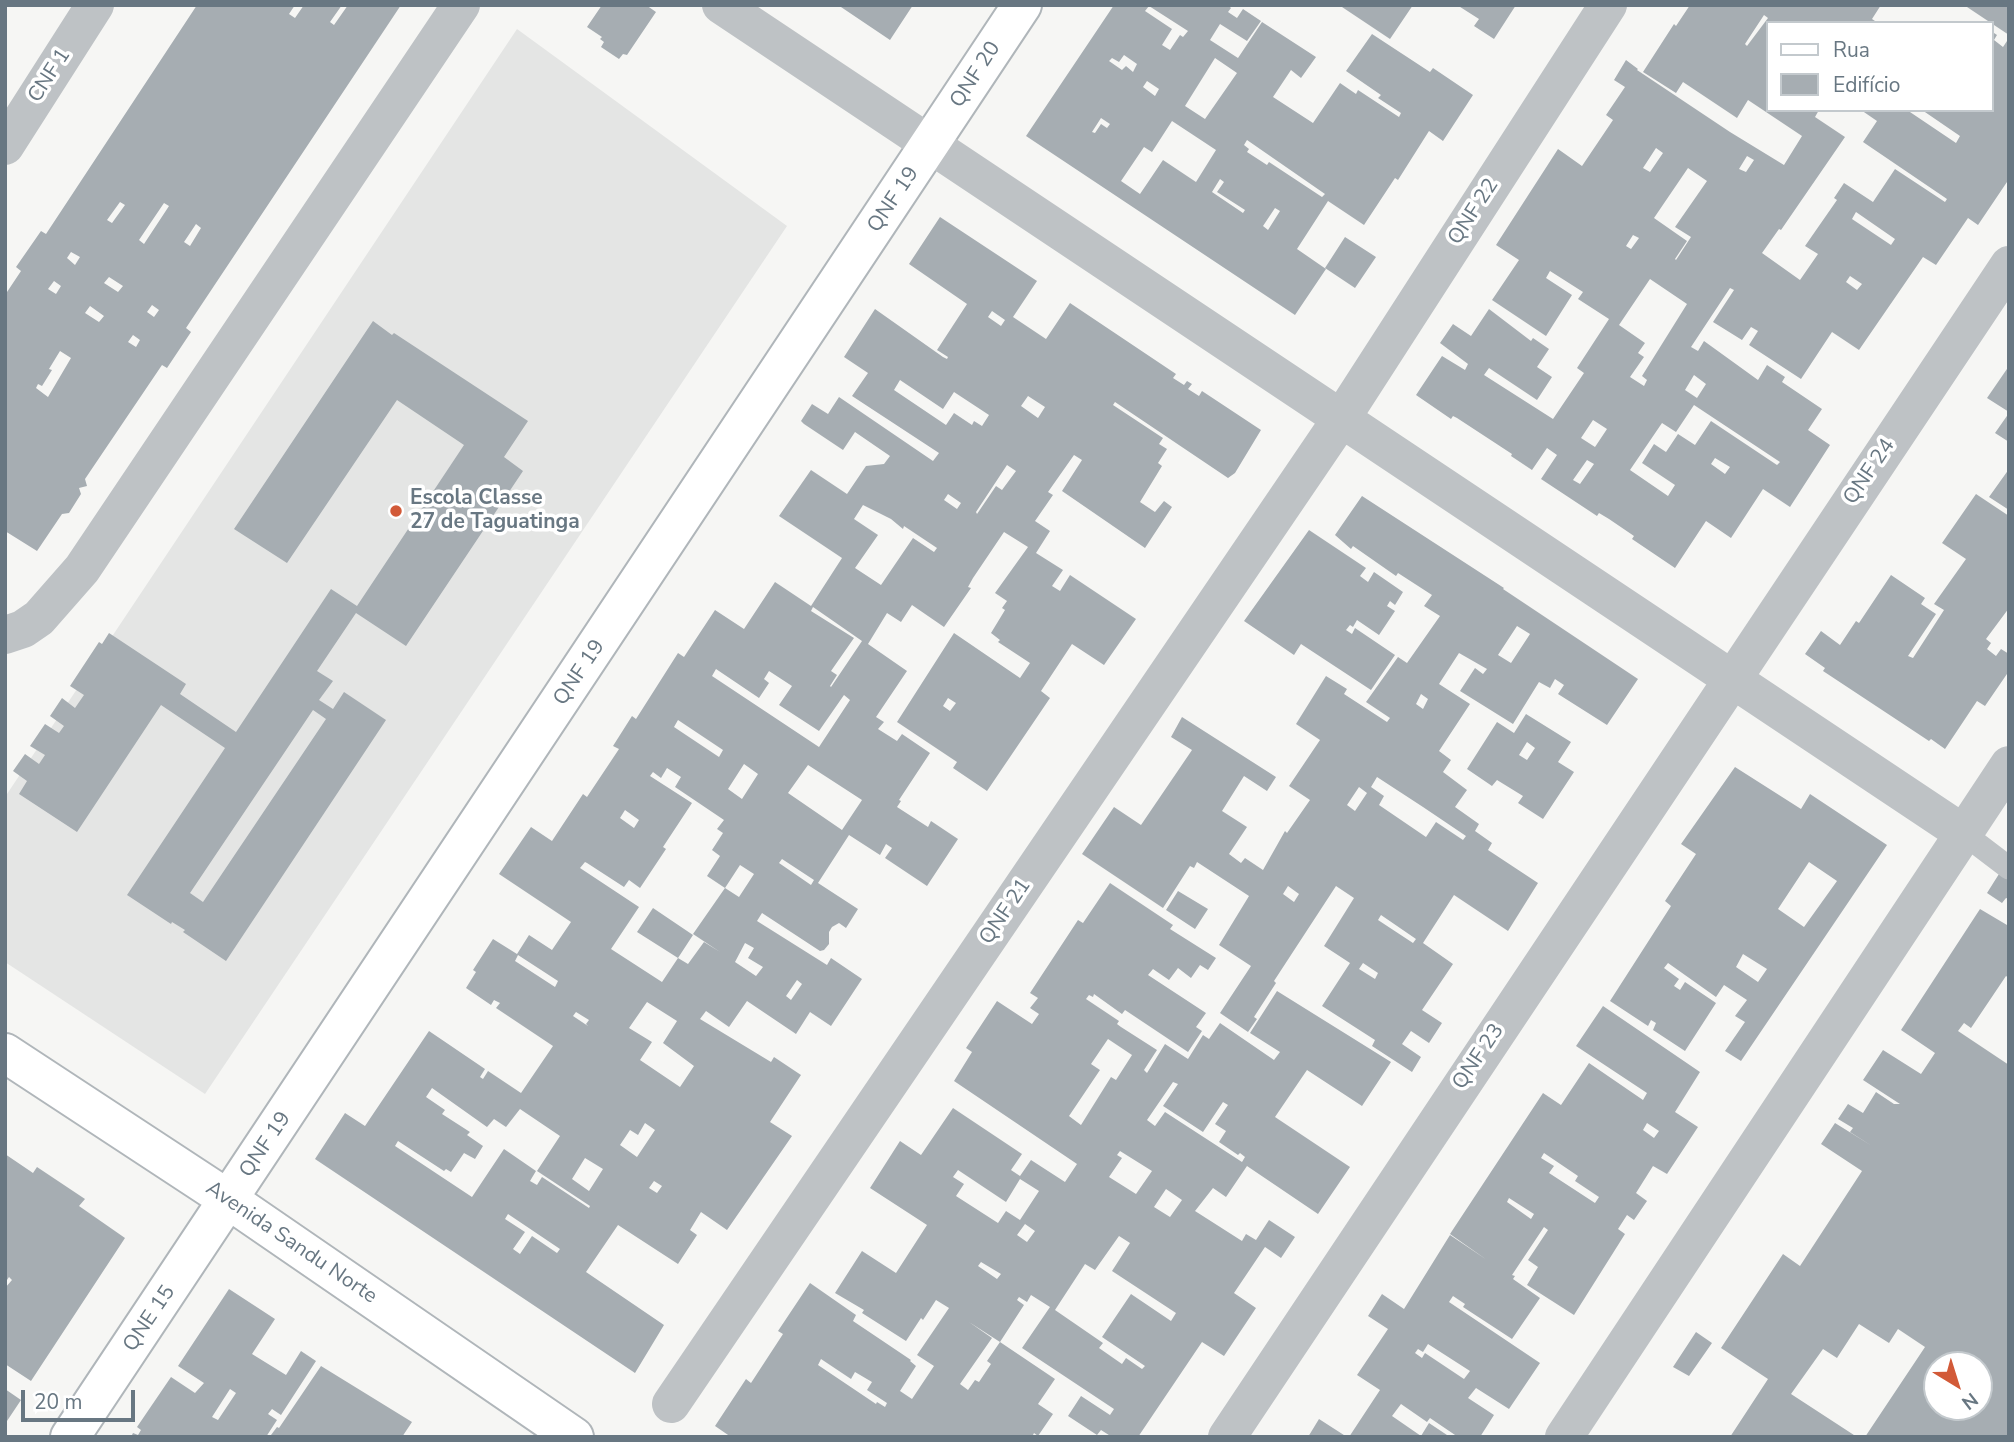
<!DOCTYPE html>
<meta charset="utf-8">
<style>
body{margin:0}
#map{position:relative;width:2014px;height:1442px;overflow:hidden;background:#f6f6f4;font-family:"Nunito Sans",sans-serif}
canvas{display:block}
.frame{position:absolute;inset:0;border:7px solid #687782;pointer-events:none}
.legend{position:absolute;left:1766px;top:21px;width:228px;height:91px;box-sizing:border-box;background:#fff;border:2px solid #c3c9cd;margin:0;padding:9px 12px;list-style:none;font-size:21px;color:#687782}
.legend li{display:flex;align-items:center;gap:14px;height:35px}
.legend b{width:35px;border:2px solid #c3c9cd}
.north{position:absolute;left:1923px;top:1351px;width:70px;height:70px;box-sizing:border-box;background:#fff;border:2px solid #c3c9cd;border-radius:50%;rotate:142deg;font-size:19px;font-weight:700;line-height:28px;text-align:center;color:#687782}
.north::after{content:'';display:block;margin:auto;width:24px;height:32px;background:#d25a38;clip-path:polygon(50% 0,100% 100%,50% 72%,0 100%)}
.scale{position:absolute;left:21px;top:1390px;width:114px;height:32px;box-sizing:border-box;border:4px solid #687782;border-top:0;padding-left:9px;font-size:21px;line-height:24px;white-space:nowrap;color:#687782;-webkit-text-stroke:5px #fff;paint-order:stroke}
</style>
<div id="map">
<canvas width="2014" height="1442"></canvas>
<div class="frame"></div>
<ul class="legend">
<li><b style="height:9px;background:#fff"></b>Rua</li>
<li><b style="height:19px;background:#a6adb2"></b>Edifício</li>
</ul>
<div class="north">N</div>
<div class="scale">20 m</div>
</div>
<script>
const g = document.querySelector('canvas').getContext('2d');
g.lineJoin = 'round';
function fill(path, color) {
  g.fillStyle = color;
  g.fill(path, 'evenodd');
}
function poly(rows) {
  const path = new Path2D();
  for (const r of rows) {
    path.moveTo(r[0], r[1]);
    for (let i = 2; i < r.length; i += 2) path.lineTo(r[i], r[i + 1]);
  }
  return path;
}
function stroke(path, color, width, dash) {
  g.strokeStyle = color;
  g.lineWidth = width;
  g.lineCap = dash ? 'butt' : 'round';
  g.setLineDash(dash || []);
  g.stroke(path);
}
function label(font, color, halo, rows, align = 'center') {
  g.font = font + ' "Nunito Sans",sans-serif';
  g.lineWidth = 7;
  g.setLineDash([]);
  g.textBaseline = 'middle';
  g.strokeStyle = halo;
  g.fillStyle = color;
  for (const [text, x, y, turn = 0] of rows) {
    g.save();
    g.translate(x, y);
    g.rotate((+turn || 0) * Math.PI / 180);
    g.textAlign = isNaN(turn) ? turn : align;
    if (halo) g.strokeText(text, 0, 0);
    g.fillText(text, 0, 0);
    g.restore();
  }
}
fill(poly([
 [517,29,787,226,205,1094,5,962,5,797]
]), '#e4e5e4');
fill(poly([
 [197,5,295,5,289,14,295,18,304,5,342,5,330,22,334,25,348,5,401,5,186,328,191,332,167,368,162,365,85,479,87,486,79,488,81,494,69,513,62,514,37,551,5,531,5,295,21,271,16,267,41,231,46,234],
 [120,202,125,205,112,223,107,220],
 [164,203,169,206,144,244,139,240],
 [196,224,201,228,190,246,184,242],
 [71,252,80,257,75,265,67,258],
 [109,277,123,286,118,292,104,283],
 [54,281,61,286,56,294,48,289],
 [152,305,159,310,154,317,147,312],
 [90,306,104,316,99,322,85,313],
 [133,335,140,340,136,347,128,342],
 [60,351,71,358,48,397,36,388,38,384,42,386,52,370,49,369],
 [602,5,646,5,656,12,627,55,623,54,619,59,601,47,604,42,600,39,602,37,587,27],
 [838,5,913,5,890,40],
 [1114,5,1228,5,1231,8,1228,12,1237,18,1243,9,1261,21,1247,41,1220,24,1210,40,1238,58,1262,22,1316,57,1301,78,1291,70,1273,97,1313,123,1340,83,1356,94,1358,90,1399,117,1401,113,1378,98,1381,95,1346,71,1372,34,1430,72,1433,68,1473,95,1443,141,1429,131,1398,180,1395,178,1364,225,1328,201,1297,249,1326,269,1295,315,1026,136],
 [1149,6,1188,31,1183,37,1180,35,1170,50,1162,45,1172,29,1145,11],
 [1124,55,1137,64,1133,72,1126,66,1122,70,1109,61,1112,58,1119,62],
 [1215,58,1237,73,1205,119,1185,106],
 [1147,81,1159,89,1155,96,1143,87],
 [1101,118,1110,124,1107,128,1101,124,1095,133,1092,132],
 [1172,121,1216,150,1196,182,1163,160,1140,194,1121,181,1144,147,1152,152],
 [1247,140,1325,194,1322,197,1269,162,1267,165,1247,152,1249,149,1244,145],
 [1220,179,1224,182,1217,192,1245,210,1243,213,1212,192],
 [1275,208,1280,211,1268,230,1263,226],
 [1339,5,1413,5,1390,39],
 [1457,5,1516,5,1494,39,1474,26,1479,19],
 [1690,5,1697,7,1698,5,1881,5,1872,19,1878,23,1767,23,1767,110,1819,110,1815,117,1845,137,1781,230,1779,229,1762,253,1800,280,1818,254,1805,246,1837,200,1834,198,1844,183,1873,202,1895,169,1945,202,1947,199,1863,142,1877,121,1861,110,1907,110,1956,143,1960,136,1922,110,1991,110,1991,31,1997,35,1994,40,2003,47,2007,41,2009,42,2009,179,1978,225,1968,218,1936,265,1923,257,1859,350,1832,332,1801,379,1749,345,1758,331,1751,327,1742,340,1713,322,1734,290,1730,288,1691,347,1698,351,1704,341,1758,380,1767,365,1785,377,1782,382,1822,409,1808,430,1830,445,1790,507,1763,489,1731,538,1706,521,1675,568,1632,539,1634,536,1609,519,1599,513,1597,516,1541,479,1557,455,1547,448,1532,470,1511,456,1512,454,1457,418,1453,416,1451,419,1416,395,1442,356,1465,370,1468,364,1440,343,1453,324,1471,336,1489,309,1531,341,1533,338,1549,349,1537,367,1552,377,1537,400,1489,368,1484,375,1553,419,1584,373,1577,368,1609,319,1578,299,1583,292,1550,271,1546,278,1572,295,1546,336,1492,300,1519,260,1496,245,1558,149,1582,166,1613,120,1606,115,1625,87,1614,80,1626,60,1638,69,1637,70,1730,132,1784,165,1802,136,1748,100,1737,118,1683,82,1676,93,1643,72,1674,24,1676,26],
 [1764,15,1768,18,1747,46,1745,44],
 [1656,148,1663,153,1650,172,1643,168],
 [1747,156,1754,160,1746,172,1739,169],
 [1688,168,1707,181,1675,227,1691,237,1676,260,1675,259,1687,241,1654,218],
 [1856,212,1895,239,1891,245,1852,219],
 [1633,235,1639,238,1631,249,1626,246],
 [1850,276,1862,284,1857,290,1846,282],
 [1650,279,1687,304,1642,376,1647,380,1644,386,1630,377,1644,357,1638,353,1645,343,1619,325],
 [1694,375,1706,384,1697,398,1685,390],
 [1694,405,1780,462,1777,465,1711,421,1695,445,1678,434,1666,452,1654,444,1642,463,1675,485,1668,496,1630,470,1662,423,1676,432],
 [1593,420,1607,429,1595,447,1581,438],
 [1715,458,1730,467,1725,474,1711,464],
 [1587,460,1594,464,1580,484,1573,480],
 [1964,5,2009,5,2009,35],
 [940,217,1037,281,1013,317,1046,339,1070,303,1176,374,1173,378,1184,385,1187,381,1192,384,1188,389,1199,396,1202,391,1261,430,1235,473,1228,478,1115,402,1113,405,1163,438,1159,444,1167,449,1158,463,1162,466,1140,502,1155,512,1164,501,1172,507,1145,548,1062,491,1082,460,1074,455,1048,492,1053,495,1035,521,1050,531,1036,553,1063,570,1052,586,1060,591,1070,575,1136,619,1104,665,1072,644,1041,691,1050,698,987,791,953,768,957,762,897,722,954,633,1020,678,1030,663,998,642,1000,640,991,633,1005,610,1002,608,1007,601,995,593,1028,547,1004,532,973,578,968,587,971,588,944,627,912,605,901,622,887,613,868,644,907,671,876,717,884,722,878,729,897,741,902,734,930,753,899,800,901,801,897,807,928,827,931,821,958,839,927,886,885,858,892,848,886,844,880,855,849,835,818,883,858,909,846,928,839,923,832,927,829,932,829,944,824,950,820,951,762,913,757,921,827,965,831,958,862,979,831,1026,810,1012,796,1034,747,1001,729,1027,706,1011,700,1019,771,1062,774,1057,801,1075,770,1122,792,1136,727,1230,701,1212,690,1230,697,1235,678,1264,618,1225,586,1272,664,1325,635,1373,315,1159,345,1113,365,1126,429,1031,485,1069,480,1077,483,1079,488,1071,521,1093,553,1046,496,1008,500,1003,494,1000,491,1005,466,988,476,972,473,970,493,939,517,954,529,935,552,950,571,922,499,874,531,827,552,841,583,794,587,797,619,749,613,746,632,716,636,719,678,653,684,657,715,610,744,629,775,582,811,606,842,558,779,516,811,470,847,494,866,466,884,464,890,456,855,432,843,450,804,424,801,421,812,404,828,414,839,397,933,461,939,453,852,396,868,373,844,357,875,309,943,357,947,359,948,357,937,350,967,304,909,264],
 [992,311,1005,320,1001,326,988,317],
 [900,380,943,409,954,392,989,415,982,426,974,421,972,425,954,413,946,425,894,390],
 [1028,396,1045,407,1038,418,1021,406],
 [1007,465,1016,471,1002,490,996,486,977,514,976,512],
 [948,494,961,503,957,509,944,500],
 [863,505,891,519,903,529,904,526,937,548,934,552,913,538,881,585,855,568,878,535,854,519],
 [813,607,862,641,831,687,830,686,837,675,831,671,854,638,811,611],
 [716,669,759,698,769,683,764,679,769,671,792,686,779,705,819,731,844,695,850,700,819,747,712,676],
 [948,698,956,703,950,711,943,706],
 [678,720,723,750,719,757,674,727],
 [744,764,758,774,742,799,728,789],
 [808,765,862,800,842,830,788,793],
 [667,768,681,777,675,787,724,820,717,829,723,833,712,850,720,856,707,876,725,888,740,865,754,874,739,897,725,888,693,934,720,952,704,942,688,964,678,958,693,935,653,908,637,932,678,958,662,982,611,949,639,907,580,868,585,862,587,863,624,887,629,880,640,888,666,849,663,847,692,803,650,776,653,772,661,778],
 [625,810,639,820,634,828,620,818],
 [782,859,814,880,811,885,779,863],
 [745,943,754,948,748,958,763,967,756,976,735,962],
 [518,955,558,981,555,987,515,961],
 [797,980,802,984,791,1000,786,996],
 [647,1002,677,1021,663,1043,694,1066,680,1087,640,1060,652,1042,629,1028],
 [576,1012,589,1020,586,1024,588,1026,573,1016],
 [432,1088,487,1127,494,1119,506,1127,520,1109,560,1136,537,1171,590,1206,589,1208,542,1177,537,1185,530,1181,536,1171,504,1149,472,1197,395,1146,398,1141,444,1171,446,1169,451,1172,464,1153,475,1159,483,1146,467,1135,470,1132,442,1114,445,1110,426,1097],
 [645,1123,655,1130,637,1157,620,1145,630,1130,638,1135],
 [585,1158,603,1169,589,1191,572,1179],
 [654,1181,662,1186,657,1193,649,1188],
 [508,1214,560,1249,557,1253,532,1236,520,1254,513,1249,525,1232,505,1219],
 [1345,237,1376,257,1355,288,1325,268],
 [373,321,392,335,394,333,528,421,504,457,523,471,406,646,356,613,317,671,333,681,319,700,333,709,344,692,386,720,226,961,183,932,185,930,172,922,171,924,127,895,225,748,161,705,77,832,19,794,27,781,13,771,25,754,39,764,45,755,30,746,45,724,59,733,64,726,50,716,62,698,75,708,84,695,70,686,99,642,102,644,109,633,186,684,180,694,236,732,331,589,357,606,464,445,397,400,287,563,234,529],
 [313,710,326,719,203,902,190,893],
 [2009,366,2009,412,1987,398],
 [2009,413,2009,442,1995,433],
 [2009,469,2009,510,1989,497],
 [1976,494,2009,516,2009,608,1986,639,1991,643,1987,649,1996,656,2001,649,2009,654,2009,671,1985,706,1977,701,1945,749,1931,739,1929,741,1823,671,1825,668,1805,654,1821,631,1840,645,1856,621,1859,623,1891,575,1925,598,1921,604,1936,614,1908,656,1913,658,1944,610,1934,604,1966,559,1942,543],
 [1362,496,1504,588,1503,589,1638,679,1607,725,1558,694,1564,685,1555,679,1550,688,1539,682,1513,724,1460,691,1475,668,1483,674,1487,669,1459,653,1439,684,1470,704,1439,751,1451,760,1443,772,1467,790,1455,807,1479,824,1475,831,1492,843,1488,850,1538,883,1508,931,1454,895,1423,943,1453,964,1422,1010,1442,1023,1429,1043,1411,1031,1402,1044,1421,1057,1412,1072,1372,1046,1375,1040,1322,1006,1350,963,1324,946,1354,898,1336,886,1274,981,1276,983,1254,1017,1257,1019,1248,1032,1220,1013,1251,966,1219,945,1249,896,1197,862,1194,868,1190,866,1163,908,1082,854,1114,807,1141,825,1192,750,1171,737,1182,717,1276,777,1267,791,1244,776,1222,811,1247,827,1229,854,1241,863,1245,858,1263,870,1285,831,1287,833,1310,800,1289,786,1320,740,1296,724,1326,676,1347,689,1344,694,1387,722,1390,718,1366,702,1398,657,1407,663,1440,616,1424,606,1432,595,1398,573,1396,576,1353,546,1351,549,1335,535],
 [1517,626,1530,634,1511,663,1498,655],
 [1421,694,1428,699,1423,709,1416,704],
 [1377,777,1423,807,1466,836,1463,840,1436,822,1426,837,1379,805,1384,796,1371,787],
 [1359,787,1367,793,1355,811,1347,805],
 [1288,886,1299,894,1294,902,1283,894],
 [1381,915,1416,939,1413,943,1378,920],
 [1363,963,1378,973,1375,979,1359,969],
 [1309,530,1366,568,1360,576,1368,582,1374,572,1403,592,1395,605,1390,601,1387,606,1395,611,1379,635,1357,620,1353,627,1350,625,1346,630,1352,634,1355,628,1395,655,1371,690,1301,644,1294,655,1244,621],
 [1526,714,1571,742,1558,762,1574,772,1543,819,1518,803,1523,796,1497,780,1492,786,1467,769,1497,722,1514,733],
 [1527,742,1535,748,1527,760,1519,755],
 [1735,767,1801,809,1810,794,1887,845,1741,1061,1725,1051,1745,1022,1735,1016,1747,1000,1724,985,1716,997,1668,963,1664,968,1679,979,1674,986,1680,990,1685,982,1716,1003,1685,1051,1653,1030,1656,1023,1651,1020,1648,1026,1610,1001,1671,906,1665,901,1696,854,1681,844],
 [1809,862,1837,881,1804,927,1778,909],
 [1743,954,1767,969,1758,982,1736,967],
 [2004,866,2009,869,2009,899,2006,898,2002,903,1987,893],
 [1110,883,1173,925,1170,929,1216,958,1208,970,1200,965,1191,978,1178,968,1169,980,1153,969,1148,975,1206,1013,1196,1027,1202,1031,1188,1052,1125,1010,1122,1014,1094,994,1093,997,1089,995,1086,999,1119,1021,1117,1024,1121,1027,1157,1050,1144,1070,1147,1073,1165,1044,1188,1059,1203,1035,1209,1039,1220,1023,1274,1060,1280,1052,1250,1033,1277,991,1391,1062,1362,1106,1307,1070,1275,1117,1350,1167,1318,1214,1247,1166,1226,1197,1213,1188,1195,1211,1242,1241,1246,1234,1256,1240,1269,1220,1295,1237,1281,1258,1265,1247,1234,1293,1256,1308,1224,1356,1202,1342,1138,1437,1112,1437,1101,1430,1097,1435,1068,1416,1081,1396,1110,1415,1114,1409,1022,1348,1050,1307,1031,1295,1027,1302,1019,1297,1017,1300,1024,1305,1000,1342,969,1322,992,1338,960,1384,968,1390,975,1380,979,1382,991,1364,987,1361,1000,1342,1055,1379,1038,1404,1053,1414,1038,1436,1034,1433,1032,1437,731,1437,715,1426,746,1379,751,1383,783,1334,778,1331,810,1283,856,1315,853,1321,911,1360,910,1361,916,1366,900,1391,912,1399,934,1366,917,1355,949,1308,936,1300,923,1320,921,1318,906,1341,862,1313,864,1310,835,1293,862,1251,896,1273,927,1225,870,1188,900,1141,921,1155,953,1108,1022,1154,1011,1170,1020,1176,1031,1160,1065,1182,1077,1164,954,1081,972,1052,966,1048,997,1001,1032,1024,1039,1014,1030,1008,1038,998,1030,993,1078,920,1083,923],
 [1108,1039,1132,1055,1116,1080,1111,1077,1081,1125,1069,1116,1100,1070,1091,1064],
 [1173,1082,1178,1084,1163,1106,1203,1132,1223,1102,1228,1105,1215,1124,1226,1131,1219,1142,1238,1155,1240,1153,1245,1157,1242,1162,1165,1112,1155,1126,1147,1120],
 [1120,1151,1152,1171,1136,1194,1109,1177,1122,1158,1117,1155],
 [958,1170,1006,1202,1020,1179,1039,1191,1020,1220,1006,1211,998,1223,956,1196,964,1184,953,1177],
 [1166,1189,1182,1200,1170,1217,1154,1207],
 [1025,1224,1035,1231,1027,1242,1017,1235],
 [1119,1236,1130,1243,1112,1271,1176,1313,1171,1321,1131,1294,1102,1337,1145,1366,1142,1369,1126,1358,1122,1364,1099,1348,1103,1343,1055,1310,1085,1264,1095,1270],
 [981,1262,1001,1274,997,1279,978,1266],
 [821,1359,851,1379,855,1372,872,1382,867,1390,887,1403,885,1407,877,1402,876,1404,818,1365],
 [1178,891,1208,909,1195,929,1166,910],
 [1980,909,2007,925,2009,923,2009,978,2006,976,1971,1028,1964,1023,1958,1031,2009,1065,2009,1437,1865,1437,1925,1347,1898,1329,1889,1343,1859,1324,1837,1358,1823,1349,1791,1394,1857,1437,1730,1437,1768,1379,1721,1348,1783,1254,1800,1266,1862,1171,1821,1144,1835,1123,1872,1146,1850,1132,1853,1128,1838,1119,1848,1104,1863,1113,1876,1092,1894,1104,1900,1104,1863,1080,1883,1050,1921,1074,1935,1053,1901,1030],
 [1937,1365,1979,1365,1979,1407,1937,1407],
 [1603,1006,1700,1072,1675,1112,1698,1127,1667,1174,1653,1166,1636,1193,1647,1201,1634,1220,1627,1215,1618,1229,1625,1234,1574,1315,1527,1285,1538,1267,1528,1260,1548,1230,1544,1227,1512,1275,1515,1276,1513,1279,1540,1298,1512,1339,1463,1307,1465,1304,1453,1296,1449,1302,1540,1363,1509,1409,1476,1388,1468,1398,1494,1415,1480,1437,1458,1437,1430,1418,1427,1422,1401,1404,1392,1416,1421,1436,1429,1423,1450,1437,1349,1437,1380,1390,1357,1375,1388,1329,1368,1316,1382,1294,1404,1309,1450,1235,1487,1260,1450,1234,1543,1093,1561,1105,1589,1063,1643,1100,1647,1093,1576,1046],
 [1647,1123,1659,1131,1654,1138,1643,1130],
 [1544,1153,1578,1176,1575,1181,1599,1197,1595,1203,1549,1173,1554,1166,1541,1158],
 [1509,1198,1534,1214,1531,1219,1507,1202],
 [1428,1344,1470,1371,1464,1379,1425,1353,1422,1358,1415,1353,1418,1349,1423,1352],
 [5,1154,33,1173,37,1167,85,1199,79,1206,125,1238,31,1381,5,1364,5,1288,12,1280,9,1277,5,1283],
 [229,1289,275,1319,252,1354,286,1375,301,1351,316,1361,281,1415,272,1409,268,1414,277,1420,266,1437,131,1437,133,1433,138,1435,141,1430,137,1427,171,1377,195,1393,204,1383,178,1366],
 [230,1389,236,1393,218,1420,212,1417],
 [1696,1332,1712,1343,1689,1376,1673,1367],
 [321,1366,412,1422,402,1437,271,1435,277,1427,279,1428],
 [5,1389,21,1400,5,1424],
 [1319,1419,1347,1437,1308,1437]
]), '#a6adb2');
const secondary = poly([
 [5,1053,229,1200,574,1437],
 [70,1437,1022,5]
]);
stroke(secondary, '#b0b6ba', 42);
stroke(poly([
 [1963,833,2009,868]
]), '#bec2c5', 23);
stroke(poly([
 [721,5,1963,833],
 [5,146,95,5],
 [5,635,23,629,39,618,82,569,461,5],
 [671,1404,1341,419,1608,5],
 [1227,1437,2009,265],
 [1564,1437,2009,765]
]), '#bec2c5', 38);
stroke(secondary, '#fff', 38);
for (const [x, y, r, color] of [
 [396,511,7,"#d25a38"]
]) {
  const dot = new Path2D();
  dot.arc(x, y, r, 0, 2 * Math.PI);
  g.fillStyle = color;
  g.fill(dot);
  stroke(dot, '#fff', 2.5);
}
label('21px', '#687782', '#fff', [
 ["QNF 20",976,75,-57],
 ["CNF 1",50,76,-57],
 ["QNF 19",894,200,-56],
 ["QNF 22",1474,212,-57],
 ["QNF 24",1870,472,-56],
 ["QNF 19",580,673,-56],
 ["QNF 21",1006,912,-56],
 ["QNF 23",1479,1057,-56],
 ["QNF 19",266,1145,-56],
 ["Avenida Sandu Norte",291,1243,34],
 ["QNE 15",150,1319,-56]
]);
label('bold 21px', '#687782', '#fff', [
 ["Escola Classe",410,499],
 ["27 de Taguatinga",410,523]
], 'left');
</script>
